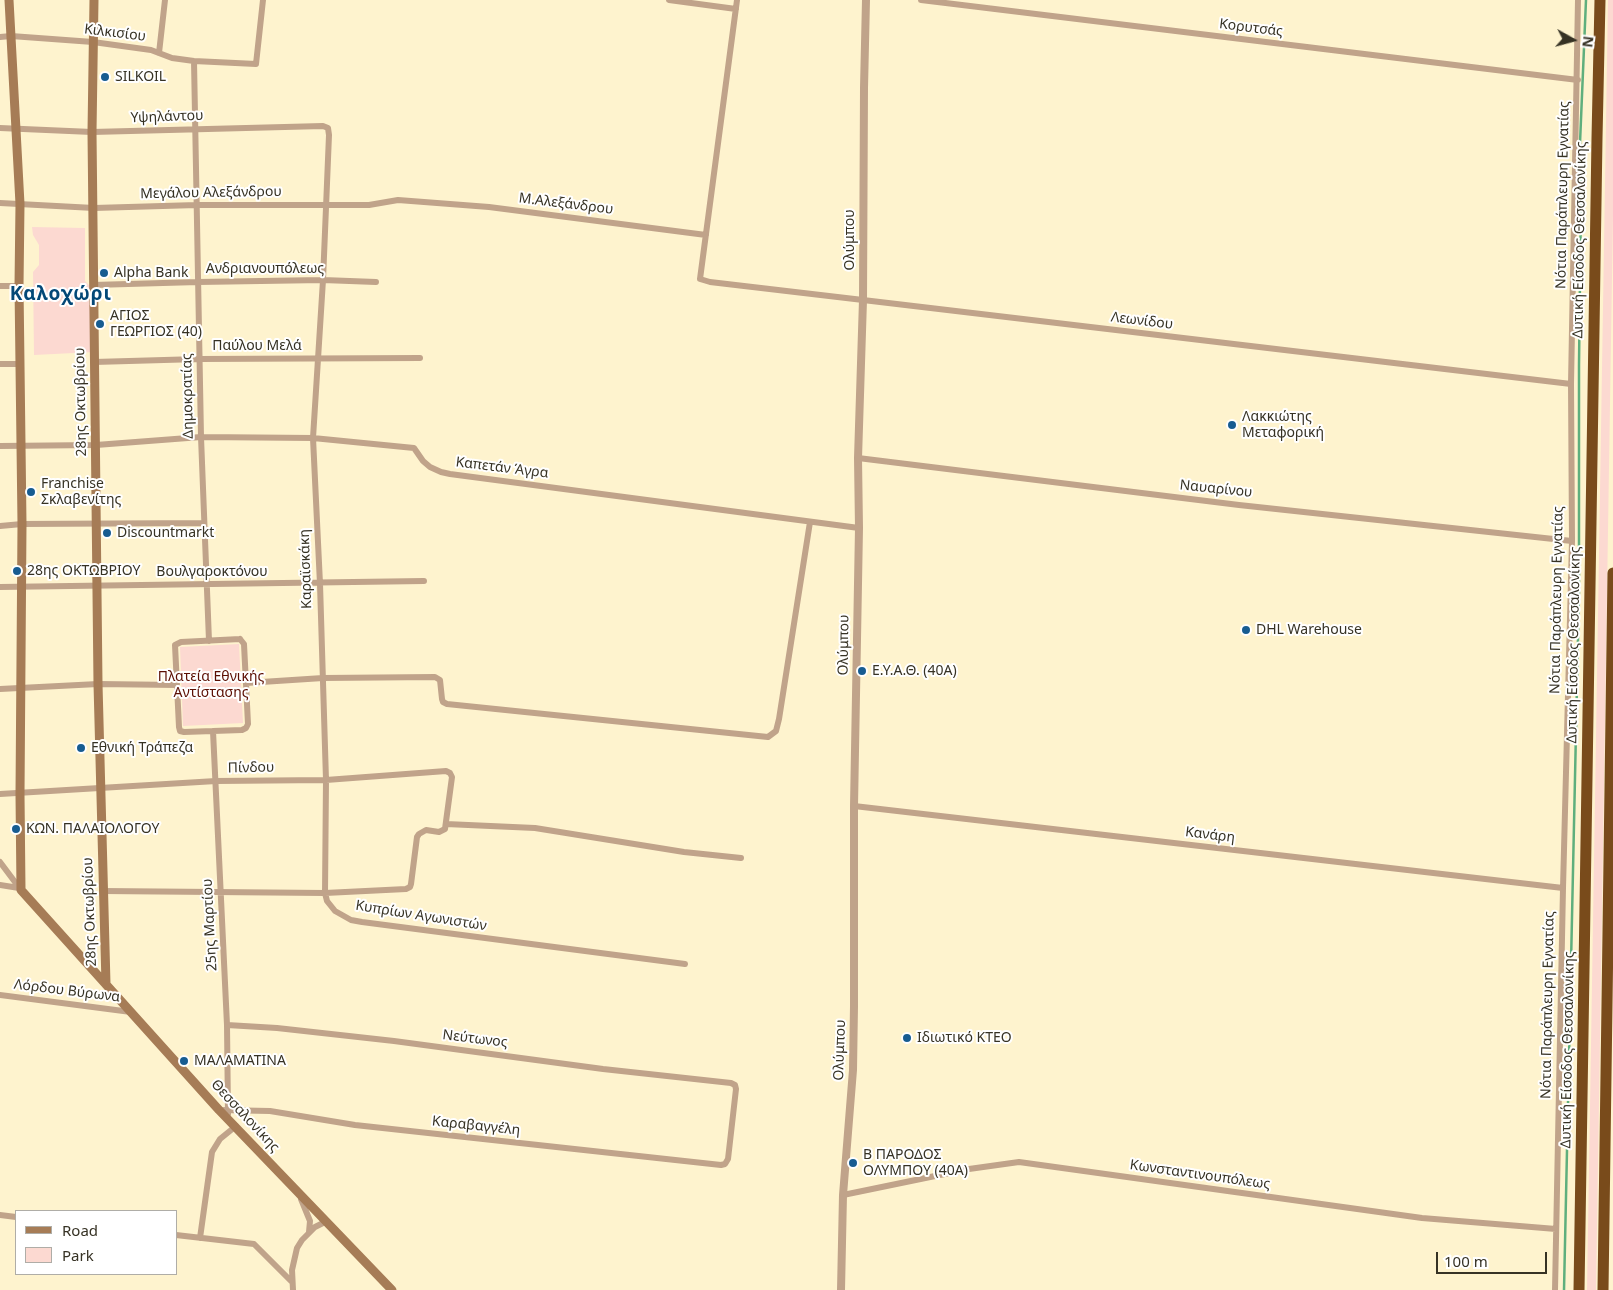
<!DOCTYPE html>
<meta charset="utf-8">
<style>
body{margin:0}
#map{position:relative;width:1613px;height:1290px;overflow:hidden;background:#fef3ce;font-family:"Noto Sans",sans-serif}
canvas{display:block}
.legend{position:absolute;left:15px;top:1210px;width:162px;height:65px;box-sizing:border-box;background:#fff;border:1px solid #afada7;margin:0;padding:6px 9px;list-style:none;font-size:15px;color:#363224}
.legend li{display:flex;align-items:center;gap:10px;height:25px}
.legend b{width:25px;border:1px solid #afada7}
.north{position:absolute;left:1548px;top:15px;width:50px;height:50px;-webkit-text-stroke:4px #fff;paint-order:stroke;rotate:97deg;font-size:14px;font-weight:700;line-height:20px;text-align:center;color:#363224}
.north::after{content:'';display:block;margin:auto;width:18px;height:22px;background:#363224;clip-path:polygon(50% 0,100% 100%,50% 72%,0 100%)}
.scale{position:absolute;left:1436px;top:1252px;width:111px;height:22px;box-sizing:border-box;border:2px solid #363224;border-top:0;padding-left:6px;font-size:15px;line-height:18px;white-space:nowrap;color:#363224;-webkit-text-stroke:4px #fff;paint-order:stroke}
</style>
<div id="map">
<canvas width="1613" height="1290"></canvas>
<ul class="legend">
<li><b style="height:6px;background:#a67c56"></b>Road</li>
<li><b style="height:14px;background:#fcd9d1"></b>Park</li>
</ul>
<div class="north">N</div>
<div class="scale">100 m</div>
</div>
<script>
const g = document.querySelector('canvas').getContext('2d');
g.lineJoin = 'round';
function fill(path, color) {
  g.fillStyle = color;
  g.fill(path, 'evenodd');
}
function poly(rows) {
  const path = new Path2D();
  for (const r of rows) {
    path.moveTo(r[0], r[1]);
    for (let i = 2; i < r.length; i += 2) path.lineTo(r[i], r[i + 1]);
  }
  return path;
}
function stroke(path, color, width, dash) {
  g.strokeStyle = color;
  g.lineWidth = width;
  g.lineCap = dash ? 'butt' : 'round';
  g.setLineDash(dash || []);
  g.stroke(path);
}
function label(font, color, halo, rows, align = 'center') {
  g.font = font + ' "Noto Sans",sans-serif';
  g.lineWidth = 4;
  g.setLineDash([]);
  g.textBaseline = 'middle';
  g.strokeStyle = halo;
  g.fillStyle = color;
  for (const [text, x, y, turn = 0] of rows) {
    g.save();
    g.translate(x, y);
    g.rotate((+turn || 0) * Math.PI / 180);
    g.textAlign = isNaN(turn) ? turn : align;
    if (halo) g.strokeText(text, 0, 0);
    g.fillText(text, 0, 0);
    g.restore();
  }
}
fill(poly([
 [1608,0,1613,0,1613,214,1596,1290,1587,1290],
 [32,227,85,228,85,281,92,288,94,352,34,355,33,272,39,265,39,245,33,235],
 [239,644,243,723,183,726,180,647]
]), '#fcd9d1');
stroke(poly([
 [1564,1290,1579,591,1579,365,1581,195,1580,143,1586,0]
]), '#5faf7d', 2.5);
stroke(poly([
 [669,0,736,9],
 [737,0,700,279,710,282,863,300,1571,384],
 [921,0,1578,80],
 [0,37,11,36,93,42,151,50,172,58,194,61,256,64,263,0],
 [159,53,165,0],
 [194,61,201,437,209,641],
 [0,128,92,132,323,126,328,128,329,135,323,280,313,438,320,584,326,780,325,893,406,889,410,887,411,884,417,837,419,834,426,830,439,832,445,829,452,777,450,773,446,771,326,780,216,781,0,794],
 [0,203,94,208,197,205,369,205,398,200,489,207,706,235],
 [93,285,198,282,323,280,376,282],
 [0,286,19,286],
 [94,362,199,359,420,358],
 [0,364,20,364],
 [0,446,96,445,201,437,313,438,414,448,423,461,430,467,441,472,450,474,859,528],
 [858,458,1239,505,1572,541],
 [0,526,22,524,204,523],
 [0,587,424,581],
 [240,639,244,644,248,724,246,728,242,730,184,732,180,731,179,727,175,645,181,642,240,639],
 [246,683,323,678,435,677,440,680,442,699,443,702,447,704,768,737,776,731,779,719,810,522],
 [0,689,98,684,177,685],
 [213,731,227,1025,228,1114],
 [854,806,1563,888],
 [446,824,535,828,684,852,741,858],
 [0,862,21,890],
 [0,885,19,888],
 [103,891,325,893,327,901,335,911,351,920,362,922,685,964],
 [0,995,131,1012],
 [219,1110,270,1111,355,1125,721,1165,725,1164,728,1159,736,1089,735,1085,731,1083,603,1069,394,1041,277,1028,227,1025],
 [843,1195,969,1169,1019,1162,1422,1218,1556,1229],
 [301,1199,310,1221,309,1232],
 [0,1215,16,1217],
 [176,1235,254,1244,292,1282],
 [200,1238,212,1152,220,1139,236,1126],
 [293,1290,292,1270,297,1248,302,1240,315,1227,327,1221],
 [1555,1290,1563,888,1572,541,1571,384,1578,0]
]), '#c0a38a', 6);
stroke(poly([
 [841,1290,843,1195,853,1070,854,1006,854,806,859,528,858,458,863,300,864,88,866,0]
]), '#c0a38a', 8);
stroke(poly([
 [9,0,20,204,19,286,22,524,20,794,21,890,219,1110,392,1290],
 [94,0,92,132,98,684,106,984]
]), '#a67c56', 9);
stroke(poly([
 [1579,1290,1597,138,1600,0],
 [1603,1290,1613,573]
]), '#794b1b', 11);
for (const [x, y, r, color] of [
 [105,77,5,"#175c91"],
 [104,273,5,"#175c91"],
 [100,324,5,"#175c91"],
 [1232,425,5,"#175c91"],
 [31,492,5,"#175c91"],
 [107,533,5,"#175c91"],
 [17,571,5,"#175c91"],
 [1246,630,5,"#175c91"],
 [862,671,5,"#175c91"],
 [81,748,5,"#175c91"],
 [16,829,5,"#175c91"],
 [907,1038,5,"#175c91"],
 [184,1061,5,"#175c91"],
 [853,1163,5,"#175c91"]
]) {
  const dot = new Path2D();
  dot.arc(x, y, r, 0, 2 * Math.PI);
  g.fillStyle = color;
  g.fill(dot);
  stroke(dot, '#fff', 2);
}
label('14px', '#363224', '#fff', [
 ["Κορυτσάς",1251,28,7],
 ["Κιλκισίου",115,33,7],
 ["Υψηλάντου",167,117,-2],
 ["Μεγάλου Αλεξάνδρου",211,193,-1],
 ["Νότια Παράπλευρη Εγνατίας",1563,195,-89],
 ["Μ.Αλεξάνδρου",566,204,7],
 ["Ολύμπου",850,240,-90],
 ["Δυτική Είσοδος Θεσσαλονίκης",1580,240,-89],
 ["Ανδριανουπόλεως",265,269],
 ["Λεωνίδου",1142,321,7],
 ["Παύλου Μελά",257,346],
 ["Δημοκρατίας",188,396,-91],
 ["28ης Οκτωβρίου",81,402,-91],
 ["Καπετάν Άγρα",502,468,7],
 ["Ναυαρίνου",1216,489,6],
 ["Καραϊσκάκη",306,569,-92],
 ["Βουλγαροκτόνου",212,572],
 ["Νότια Παράπλευρη Εγνατίας",1557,600,-89],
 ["Ολύμπου",844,645,-89],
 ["Δυτική Είσοδος Θεσσαλονίκης",1574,645,-89],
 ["Πίνδου",251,768,-1],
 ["Κανάρη",1210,835,7],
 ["28ης Οκτωβρίου",90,912,-92],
 ["Κυπρίων Αγωνιστών",421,916,9],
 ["25ης Μαρτίου",210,925,-93],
 ["Λόρδου Βύρωνα",67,991,7],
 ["Νότια Παράπλευρη Εγνατίας",1548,1005,-89],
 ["Νεύτωνος",475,1039,7],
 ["Ολύμπου",840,1050,-88],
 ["Δυτική Είσοδος Θεσσαλονίκης",1568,1050,-89],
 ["Θεσσαλονίκης",245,1116,47],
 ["Καραβαγγέλη",476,1126,6],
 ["Κωνσταντινουπόλεως",1200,1175,8]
]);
label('14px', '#363224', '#fff', [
 ["SILKOIL",115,77],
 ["Alpha Bank",114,273],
 ["ΑΓΙΟΣ",110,316],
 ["ΓΕΩΡΓΙΟΣ (40)",110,332],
 ["Λακκιώτης",1242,417],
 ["Μεταφορική",1242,433],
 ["Franchise",41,484],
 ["Σκλαβενίτης",41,500],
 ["Discountmarkt",117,533],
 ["28ης ΟΚΤΩΒΡΙΟΥ",27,571],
 ["DHL Warehouse",1256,630],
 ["Ε.Υ.Α.Θ. (40Α)",872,671],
 ["Εθνική Τράπεζα",91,748],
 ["ΚΩΝ. ΠΑΛΑΙΟΛΟΓΟΥ",26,829],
 ["Ιδιωτικό ΚΤΕΟ",917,1038],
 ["ΜΑΛΑΜΑΤΙΝΑ",194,1061],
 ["Β ΠΑΡΟΔΟΣ",863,1155],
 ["ΟΛΥΜΠΟΥ (40Α)",863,1171]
], 'left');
label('14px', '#5c0f03', '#fff', [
 ["Πλατεία Εθνικής",211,677],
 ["Αντίστασης",211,693]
]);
g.letterSpacing = '1px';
label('bold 19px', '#034877', '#fff', [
 ["Καλοχώρι",61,295]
]);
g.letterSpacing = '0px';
</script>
